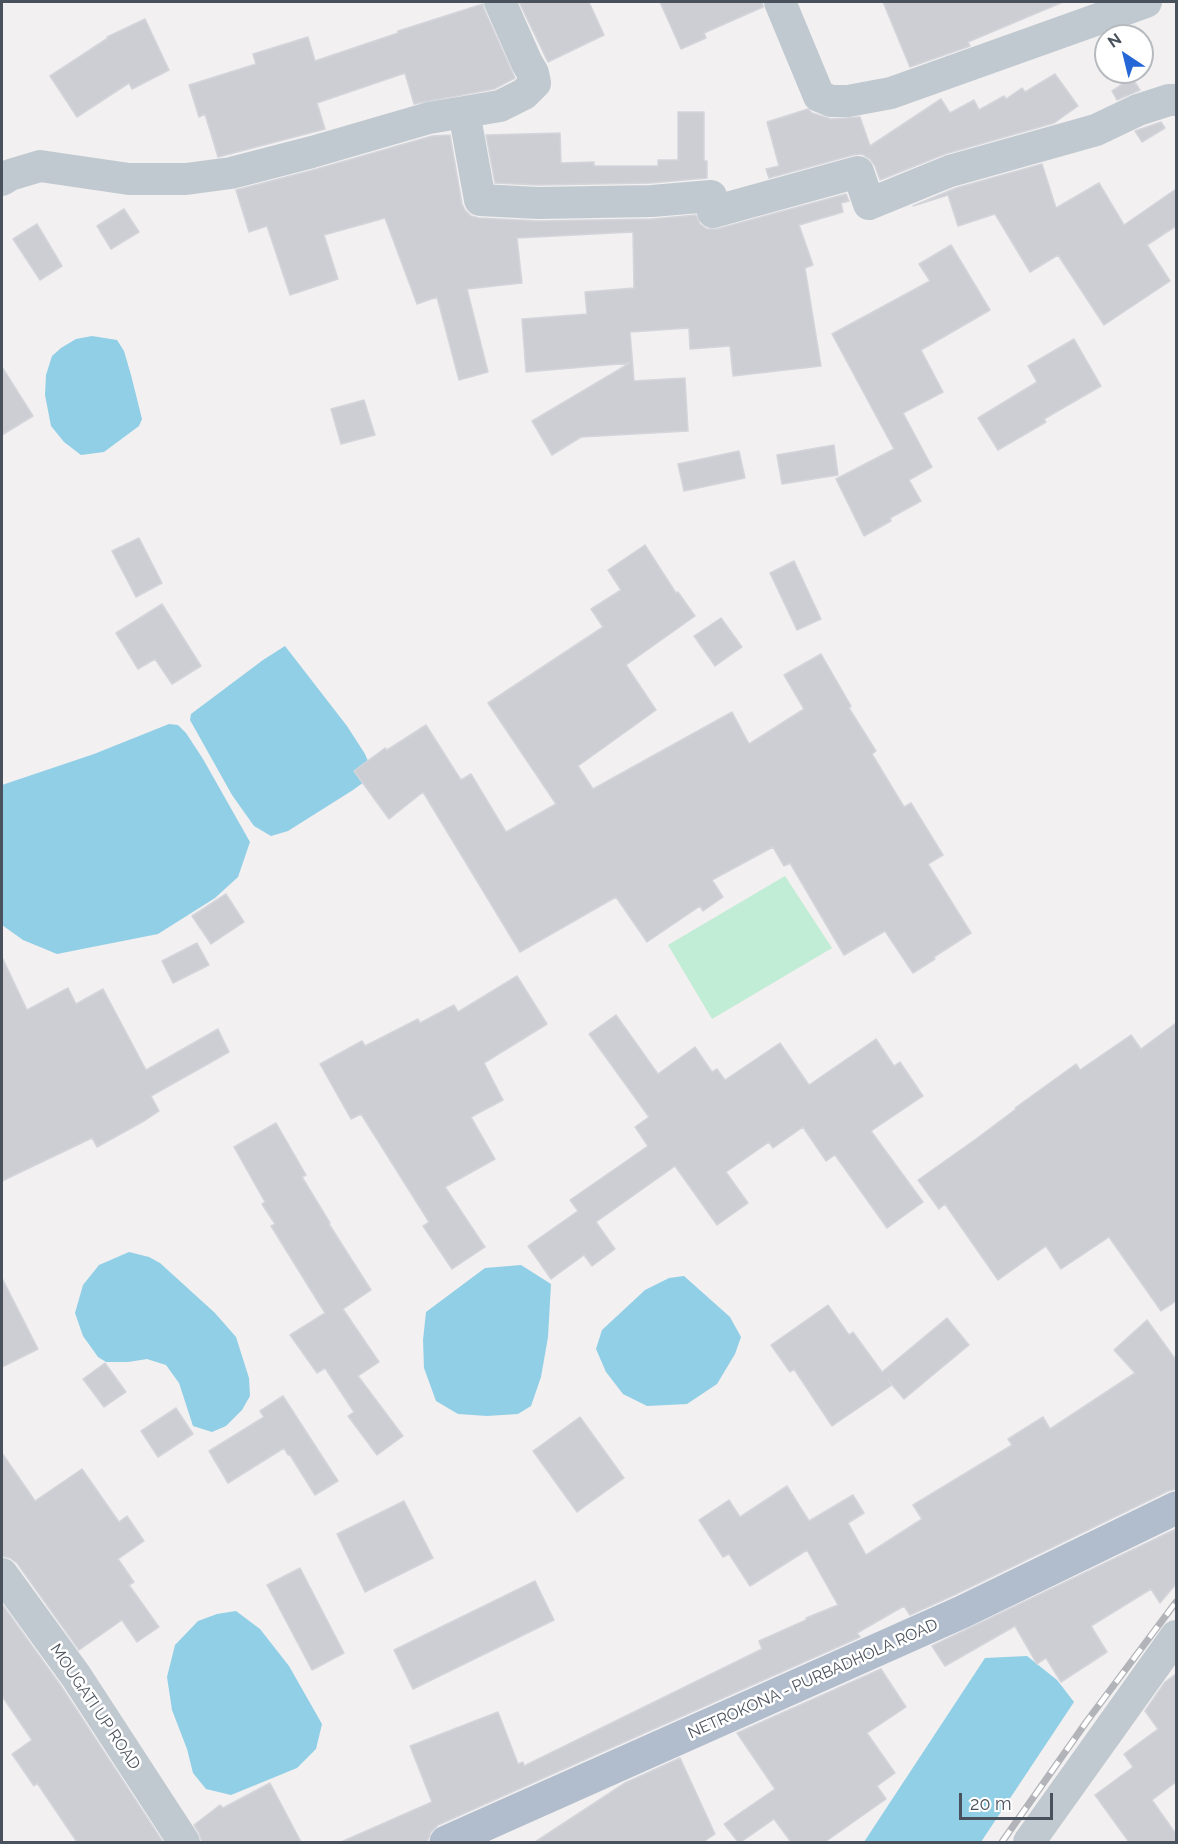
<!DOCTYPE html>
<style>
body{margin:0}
#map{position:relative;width:1178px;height:1844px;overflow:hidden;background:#f2f0f0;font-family:Raleway,sans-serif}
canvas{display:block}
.frame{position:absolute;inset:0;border:3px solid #49525c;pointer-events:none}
.north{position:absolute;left:1094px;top:24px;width:60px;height:60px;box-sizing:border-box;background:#fff;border:2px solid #b6babe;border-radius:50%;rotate:325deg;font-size:16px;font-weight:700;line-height:24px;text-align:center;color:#49525c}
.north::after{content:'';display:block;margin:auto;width:21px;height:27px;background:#2567d6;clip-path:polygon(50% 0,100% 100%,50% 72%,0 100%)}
.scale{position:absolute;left:959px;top:1793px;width:94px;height:27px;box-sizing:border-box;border:3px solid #49525c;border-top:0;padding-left:8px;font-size:18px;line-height:21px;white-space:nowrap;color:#49525c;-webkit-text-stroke:4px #fff;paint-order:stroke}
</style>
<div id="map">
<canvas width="1178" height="1844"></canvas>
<div class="frame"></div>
<div class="north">N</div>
<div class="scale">20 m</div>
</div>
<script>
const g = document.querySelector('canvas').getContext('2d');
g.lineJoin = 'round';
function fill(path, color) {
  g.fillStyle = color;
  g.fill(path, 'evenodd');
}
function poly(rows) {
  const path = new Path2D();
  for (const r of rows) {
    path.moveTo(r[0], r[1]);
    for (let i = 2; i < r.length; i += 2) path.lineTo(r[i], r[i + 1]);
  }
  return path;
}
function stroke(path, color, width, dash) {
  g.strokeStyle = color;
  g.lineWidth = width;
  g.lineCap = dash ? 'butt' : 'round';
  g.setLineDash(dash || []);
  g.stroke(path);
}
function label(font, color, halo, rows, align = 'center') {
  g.font = font + ' Raleway,sans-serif';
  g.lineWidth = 5;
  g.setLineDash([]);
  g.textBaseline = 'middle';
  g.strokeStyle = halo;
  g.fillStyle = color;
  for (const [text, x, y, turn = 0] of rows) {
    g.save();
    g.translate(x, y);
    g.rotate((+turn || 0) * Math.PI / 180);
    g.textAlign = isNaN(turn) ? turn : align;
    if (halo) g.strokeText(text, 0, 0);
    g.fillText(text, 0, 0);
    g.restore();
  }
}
fill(poly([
 [785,876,832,948,712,1019,668,945]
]), '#c1ecd5');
fill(poly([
 [92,336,117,340,124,351,131,375,142,419,139,426,104,452,81,455,64,442,51,426,45,395,46,375,52,356,61,348,76,339],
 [285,646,347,726,365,754,370,766,364,782,353,790,288,831,271,836,254,826,232,795,190,720,191,714,263,660],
 [169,724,178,725,186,733,203,759,250,842,238,877,215,898,158,934,57,954,23,940,2,925,2,785,94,754],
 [129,1252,149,1257,160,1263,215,1313,236,1337,249,1378,250,1396,242,1410,226,1426,212,1432,193,1426,179,1383,166,1365,147,1359,128,1362,106,1362,98,1357,83,1336,75,1313,83,1285,99,1265],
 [521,1265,551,1284,548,1337,541,1377,531,1406,518,1414,487,1416,458,1414,436,1401,424,1368,423,1340,426,1312,485,1268],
 [684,1276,730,1317,741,1337,735,1354,717,1384,687,1404,647,1406,623,1394,606,1372,596,1349,602,1330,645,1290,669,1278],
 [236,1611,260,1629,289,1666,322,1724,316,1749,297,1768,231,1795,206,1789,193,1773,187,1749,172,1710,167,1677,175,1645,198,1621,217,1614],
 [1027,1656,1057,1680,1074,1702,981,1842,864,1842,985,1658]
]), '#91cfe6');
const building = poly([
 [519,2,589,2,604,35,548,62,519,2],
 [660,2,762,2,763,7,704,33,706,38,681,49,660,2],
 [883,2,1063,2,968,42,970,46,910,67,883,2],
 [483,4,484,9,515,78,494,89,414,104,405,73,317,103,325,129,218,157,205,114,199,117,189,85,256,64,253,54,308,37,315,61,398,33,398,31,483,4],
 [145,19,169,70,132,89,129,83,77,117,50,76,108,38,107,37,145,19],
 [1055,74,1078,106,1054,123,945,154,880,180,875,166,870,159,862,154,853,155,769,178,766,169,779,166,767,122,808,109,812,113,831,119,860,117,870,146,941,99,950,113,974,100,979,110,1004,96,1006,99,1022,88,1025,92,1055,74],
 [1132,78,1140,90,1117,100,1112,91,1132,78],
 [678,112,704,112,704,161,707,161,707,178,651,183,538,185,495,183,486,135,560,133,561,163,594,162,594,166,658,166,658,160,678,160,678,112],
 [1161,122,1165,128,1142,142,1135,131,1161,122],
 [450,135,462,204,465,210,471,216,479,218,538,221,652,219,696,215,700,224,707,229,717,229,846,194,849,201,841,203,843,212,799,225,813,265,805,268,821,366,733,376,730,346,690,349,689,328,630,332,634,381,685,378,688,431,581,437,552,455,532,421,630,363,526,372,522,319,587,314,585,292,634,288,633,232,517,238,522,283,467,289,488,372,459,380,437,297,417,304,385,218,324,235,338,279,290,295,267,226,249,232,236,190,317,169,432,136,450,135],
 [1042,164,1056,208,1099,183,1124,225,1176,189,1176,226,1147,245,1170,281,1104,325,1058,255,1030,272,995,214,958,226,948,195,913,206,956,188,1042,164],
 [124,209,139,232,111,249,97,226,124,209],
 [37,224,62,266,40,280,13,239,37,224],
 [951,245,990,310,921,350,943,392,903,413,932,467,909,480,921,501,890,518,891,521,864,536,836,479,894,449,832,334,930,281,919,264,951,245],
 [1074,339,1101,386,1044,419,1046,422,998,450,978,418,1037,382,1028,366,1074,339],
 [2,367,33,416,2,435,2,367],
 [364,400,375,435,341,444,331,409,364,400],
 [834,445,838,475,782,484,777,455,834,445],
 [739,451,745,478,684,491,678,464,739,451],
 [139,538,162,583,136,597,112,551,139,538],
 [645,545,676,593,678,592,695,616,626,665,656,710,578,766,593,789,732,712,749,744,804,709,784,675,821,654,851,706,849,708,876,751,872,754,904,807,911,803,943,855,928,864,971,933,934,957,935,959,913,973,885,931,844,955,790,863,784,866,773,847,712,880,723,897,703,911,700,906,647,942,616,897,520,952,423,792,389,819,354,771,385,748,387,750,426,725,461,780,471,774,506,832,556,804,488,703,603,627,591,609,621,590,608,570,645,545],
 [794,561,821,619,797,630,770,573,794,561],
 [162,604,201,666,172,684,155,659,138,669,116,633,162,604],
 [721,618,742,647,715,666,694,636,721,618],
 [226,894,244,922,211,944,192,916,226,894],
 [197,943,209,965,173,983,162,961,197,943],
 [2,957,27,1010,68,988,76,1004,103,989,146,1070,218,1029,229,1052,151,1096,159,1111,144,1121,97,1147,92,1138,2,1181,2,957],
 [517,976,547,1024,484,1063,503,1100,471,1117,495,1159,445,1187,485,1247,452,1269,423,1226,429,1222,361,1114,351,1119,320,1064,362,1041,365,1046,418,1019,420,1023,454,1005,458,1012,517,976],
 [616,1015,658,1074,695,1047,712,1072,717,1069,725,1080,780,1043,809,1085,876,1039,894,1066,900,1062,923,1096,871,1131,923,1202,887,1228,835,1155,826,1161,803,1127,773,1148,769,1142,726,1172,748,1203,717,1225,675,1166,596,1222,615,1249,592,1266,584,1255,551,1279,528,1246,578,1211,570,1200,648,1146,635,1127,649,1117,589,1034,616,1015],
 [1176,1023,1176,1301,1161,1311,1109,1237,1061,1269,1046,1246,998,1280,945,1204,939,1209,918,1180,976,1139,1016,1109,1015,1108,1076,1064,1080,1070,1131,1035,1141,1049,1176,1023],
 [276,1123,306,1175,302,1177,330,1223,329,1224,371,1290,343,1309,379,1362,358,1376,403,1436,377,1455,348,1416,354,1412,325,1368,317,1373,290,1335,325,1313,271,1226,275,1224,262,1204,265,1202,234,1147,276,1123],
 [2,1278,38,1349,2,1367,2,1278],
 [828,1305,849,1335,853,1332,882,1372,947,1318,969,1345,904,1399,888,1380,892,1385,832,1426,794,1369,790,1372,771,1345,828,1305],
 [1147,1320,1176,1360,1176,1489,1168,1491,954,1595,910,1615,904,1606,857,1633,860,1637,438,1825,431,1832,427,1842,341,1842,432,1802,410,1746,498,1712,518,1764,523,1762,524,1766,762,1649,759,1641,806,1620,806,1618,838,1605,807,1550,750,1586,729,1554,723,1557,699,1520,729,1500,740,1517,787,1486,809,1521,853,1495,864,1513,848,1523,866,1555,922,1519,913,1505,1012,1445,1008,1439,1043,1417,1050,1429,1135,1373,1114,1350,1147,1320],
 [105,1363,126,1392,104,1407,83,1379,105,1363],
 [283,1396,338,1481,315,1495,290,1455,288,1455,284,1448,228,1483,209,1451,264,1417,260,1411,283,1396],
 [176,1408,193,1434,158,1457,141,1431,176,1408],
 [580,1417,624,1478,577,1512,533,1451,580,1417],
 [2,1453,35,1501,82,1469,119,1522,127,1516,144,1541,118,1559,134,1582,129,1585,159,1627,137,1642,122,1620,79,1650,17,1563,10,1558,2,1556,2,1453],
 [404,1501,433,1558,365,1592,337,1534,404,1501],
 [1176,1529,1176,1584,1160,1603,1151,1589,1091,1626,1107,1652,1061,1682,1046,1658,1037,1664,1015,1626,945,1666,932,1646,1176,1529],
 [300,1568,344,1653,312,1670,267,1585,300,1568],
 [535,1581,554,1620,413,1689,394,1650,535,1581],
 [2,1604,61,1686,163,1842,77,1842,37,1783,34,1786,12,1754,32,1740,2,1696,2,1604],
 [881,1669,906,1707,867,1733,895,1773,877,1786,886,1799,825,1842,791,1842,774,1819,741,1842,738,1842,724,1824,775,1789,737,1733,881,1669],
 [1176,1674,1176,1782,1152,1800,1176,1834,1176,1842,1129,1842,1095,1795,1133,1767,1124,1754,1158,1729,1145,1711,1165,1682,1176,1674],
 [680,1758,715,1834,703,1842,535,1842,625,1783,680,1758],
 [270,1783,301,1842,202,1842,199,1833,194,1825,220,1805,223,1808,270,1783]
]);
fill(building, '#cdced4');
stroke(building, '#d4d5db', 1.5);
stroke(poly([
 [780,2,819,96,831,101,848,101,891,93,1146,2],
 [464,112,480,200,538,203,652,201,711,196,713,212,858,172,869,204,950,171,1096,130,1138,110,1169,100,1176,100],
 [2,180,10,175,40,166,129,179,186,179,231,173,312,152,429,118,500,106,524,94,535,83,533,73,527,63,500,2],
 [2,1574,76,1676,184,1842],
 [1029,1842,1176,1636]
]), '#c1c9d0', 32);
stroke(poly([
 [446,1842,962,1612,1176,1508]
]), '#b1bdcc', 33);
const rail = poly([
 [1002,1842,1087,1721,1176,1602]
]);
stroke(rail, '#b2b4b9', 7);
stroke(rail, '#fff', 4.5, [14]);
label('16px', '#49525c', '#fff', [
 ["NETROKONA - PURBADHOLA ROAD",813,1679,-24],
 ["MOUGATI UP ROAD",95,1707,56]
]);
</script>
